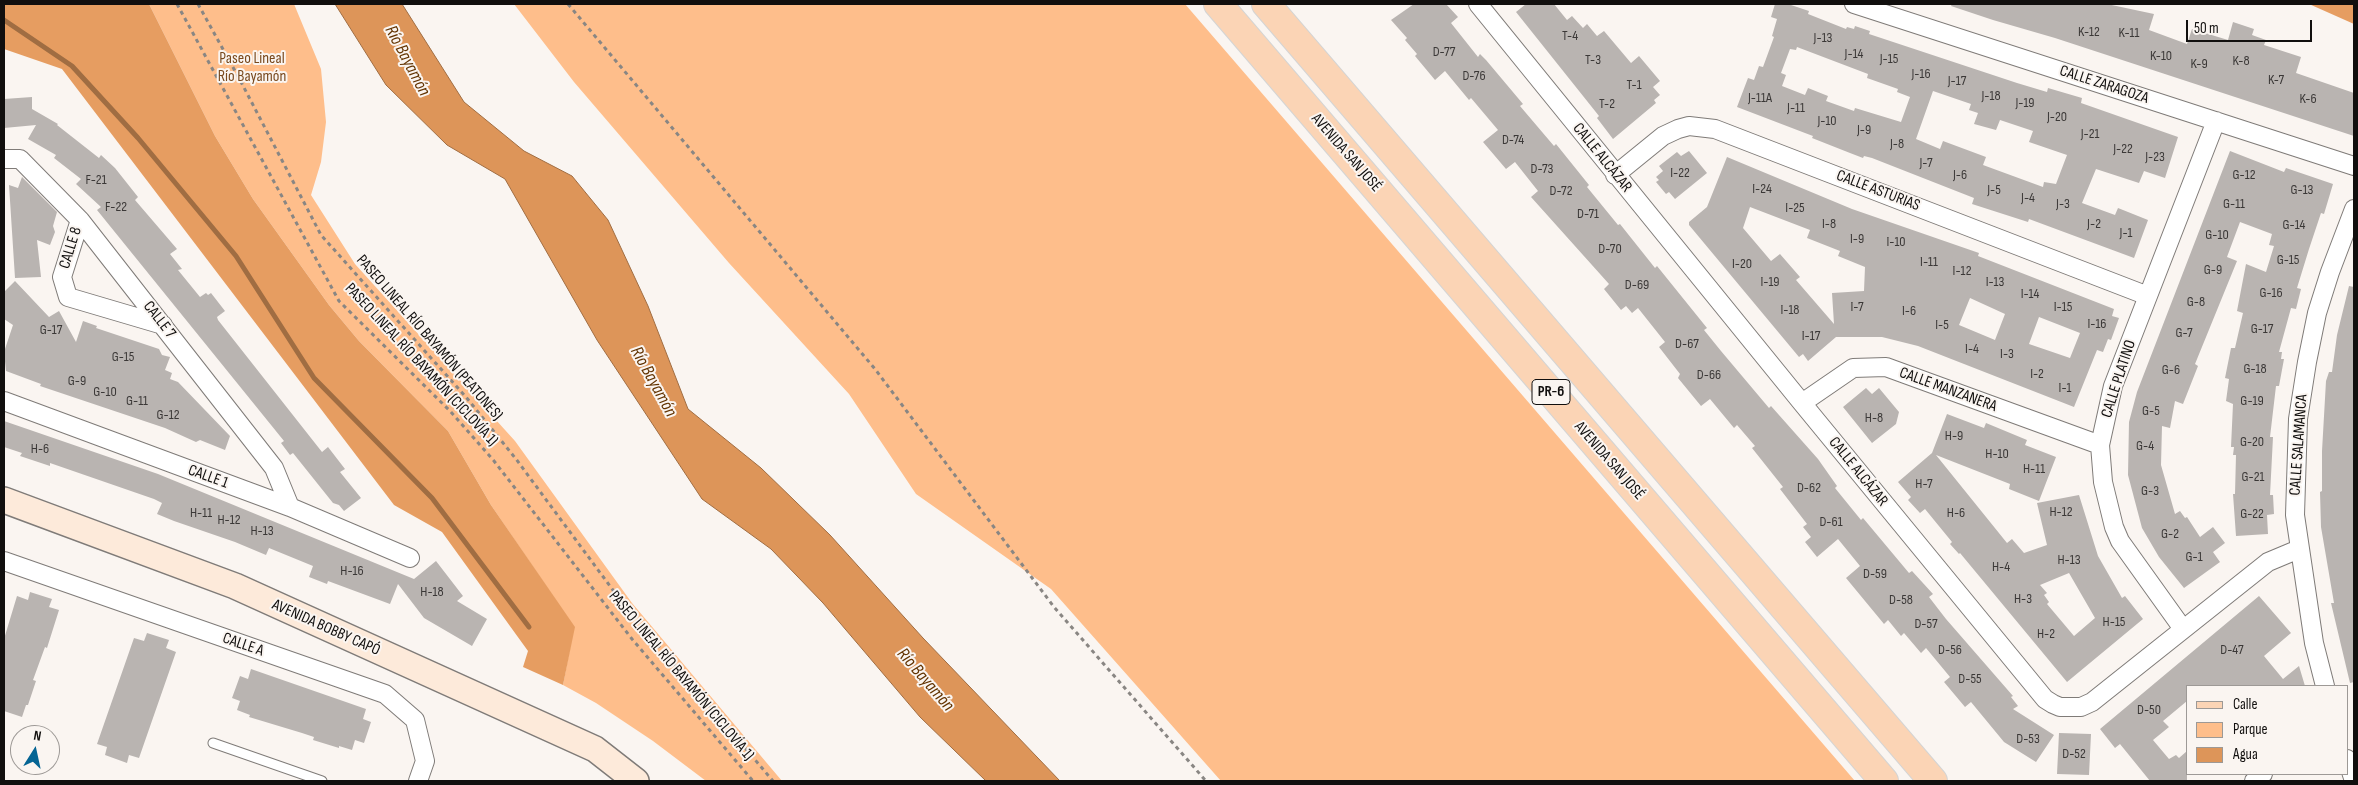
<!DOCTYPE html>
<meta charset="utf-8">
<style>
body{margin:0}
#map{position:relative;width:2358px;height:785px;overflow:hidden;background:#faf5f1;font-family:"Sofia Sans Condensed",sans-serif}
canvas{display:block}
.frame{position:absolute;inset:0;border:5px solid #110f0e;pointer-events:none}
.legend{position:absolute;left:2186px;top:685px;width:162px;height:90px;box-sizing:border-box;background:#faf5f1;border:1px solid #9d9996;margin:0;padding:6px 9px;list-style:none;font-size:15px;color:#110f0e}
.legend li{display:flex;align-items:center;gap:10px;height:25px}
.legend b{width:25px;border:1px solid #9d9996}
.north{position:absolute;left:10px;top:725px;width:50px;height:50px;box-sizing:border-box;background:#faf5f1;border:1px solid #9d9996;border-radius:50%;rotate:10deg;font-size:14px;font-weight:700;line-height:20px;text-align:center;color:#110f0e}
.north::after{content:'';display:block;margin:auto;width:18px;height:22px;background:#056594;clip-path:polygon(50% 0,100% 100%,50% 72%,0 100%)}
.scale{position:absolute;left:2186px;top:20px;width:126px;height:22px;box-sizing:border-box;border:2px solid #110f0e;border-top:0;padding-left:6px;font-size:15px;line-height:18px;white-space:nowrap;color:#110f0e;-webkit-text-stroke:4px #faf5f1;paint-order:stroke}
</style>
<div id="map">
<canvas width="2358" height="785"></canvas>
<div class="frame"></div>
<ul class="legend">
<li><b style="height:6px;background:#fbd4b5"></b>Calle</li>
<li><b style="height:14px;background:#febe8b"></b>Parque</li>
<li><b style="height:14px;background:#dd9559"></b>Agua</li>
</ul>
<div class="north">N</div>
<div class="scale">50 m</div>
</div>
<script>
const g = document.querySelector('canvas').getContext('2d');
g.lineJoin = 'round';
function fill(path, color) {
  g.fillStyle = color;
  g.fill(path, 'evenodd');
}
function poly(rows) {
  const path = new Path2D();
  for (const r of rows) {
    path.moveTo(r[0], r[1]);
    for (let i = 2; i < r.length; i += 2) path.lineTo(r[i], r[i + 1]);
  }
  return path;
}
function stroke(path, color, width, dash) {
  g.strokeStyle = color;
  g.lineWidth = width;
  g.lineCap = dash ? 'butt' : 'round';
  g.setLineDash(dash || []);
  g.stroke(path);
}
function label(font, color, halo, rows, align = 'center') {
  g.font = font + ' "Sofia Sans Condensed",sans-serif';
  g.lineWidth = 4;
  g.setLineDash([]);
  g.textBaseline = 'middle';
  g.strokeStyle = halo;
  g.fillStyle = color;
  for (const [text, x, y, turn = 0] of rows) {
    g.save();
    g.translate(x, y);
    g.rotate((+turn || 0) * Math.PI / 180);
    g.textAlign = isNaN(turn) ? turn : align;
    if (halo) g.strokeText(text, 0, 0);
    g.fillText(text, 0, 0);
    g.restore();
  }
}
fill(poly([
 [149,4,294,4,321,69,326,122,321,162,311,195,355,264,515,441,632,603,782,781,706,781,653,741,596,703,563,685,574,627,491,505,448,431,359,341,329,305,253,199,215,136],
 [514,4,1185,4,1855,781,1221,781,1051,589,916,494,849,394,729,263,574,82]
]), '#febe8b');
fill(poly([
 [4,4,149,4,215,136,253,199,329,305,359,341,448,431,491,505,575,627,563,685,523,667,528,651,442,532,394,505,62,69,4,49],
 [2309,4,2354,4,2354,24]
]), '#e69d61');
const water = poly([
 [335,4,402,4,464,102,524,151,572,176,608,220,648,306,688,409,761,468,830,535,923,638,1060,781,986,781,920,717,823,603,771,549,702,499,597,340,505,179,447,145,386,85,335,4]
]);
fill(water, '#dd9559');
stroke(water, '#a06d42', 1);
stroke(poly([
 [4,20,72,66,138,138,236,256,314,378,432,498,529,627]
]), '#a06d42', 5);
fill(poly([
 [1414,4,1446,4,1458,17,1451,23,1478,57,1480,54,1486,60,1523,104,1520,106,1554,146,1556,144,1589,185,1587,187,1618,225,1620,224,1655,268,1657,266,1707,328,1704,330,1721,351,1769,408,1771,406,1818,459,1837,486,1835,488,1861,520,1863,518,1909,573,1912,571,1933,594,1929,597,1946,619,2013,696,2011,697,2018,706,2013,709,2054,735,2036,762,2004,742,1971,702,1965,707,1944,682,1950,677,1926,648,1921,653,1904,633,1901,636,1888,620,1884,624,1846,578,1860,566,1838,539,1817,557,1805,542,1811,537,1803,527,1807,524,1780,489,1783,487,1752,448,1755,446,1737,425,1734,428,1710,399,1701,406,1678,378,1680,374,1659,347,1665,342,1638,308,1632,313,1626,306,1621,310,1604,289,1609,284,1531,197,1538,191,1515,162,1506,169,1483,142,1498,130,1471,98,1469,100,1445,71,1435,80,1415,56,1417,54,1405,40,1407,38,1391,20],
 [1526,4,1554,4,1567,20,1572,16,1583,28,1587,24,1597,36,1604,31,1631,63,1639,56,1660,81,1653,87,1660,95,1654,100,1656,103,1613,139,1597,118,1599,116,1516,12],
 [1775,4,1788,4,1809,11,1808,14,1846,29,1847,27,1854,29,1855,26,1870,31,1869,34,2017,83,2047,92,2048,88,2082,98,2081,103,2178,137,2165,178,2144,171,2139,183,2096,169,2082,203,2115,215,2118,208,2148,220,2134,258,2029,219,2028,222,1972,204,1974,198,1872,158,1864,156,1863,158,1850,153,1812,138,1813,136,1805,133,1737,107,1748,78,1754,80,1759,66,1763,67,1774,37,1772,36,1777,19,1771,17],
 [1797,47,1868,74,1867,78,1898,89,1897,92,1910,97,1901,122,1855,108,1854,111,1826,101,1828,96,1808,88,1805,95,1782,86,1786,75,1781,73,1790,49,1796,50],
 [1933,91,1971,104,1969,110,1978,113,1974,124,1996,130,2000,120,2033,131,2029,142,2067,155,2056,184,2044,182,2043,187,1983,165,1986,157,1943,141,1940,149,1916,139],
 [1952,4,2107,4,2154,14,2149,30,2187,44,2192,29,2228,40,2233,22,2254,29,2252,35,2266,40,2264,45,2301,57,2296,73,2354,93,2354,136,2055,38,1993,20,1951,6],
 [32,97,32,109,58,124,57,125,99,158,101,155,115,168,138,197,135,200,177,249,170,254,182,269,178,270,200,297,206,293,208,295,211,293,225,311,217,317,218,320,322,452,328,447,345,469,340,472,361,498,344,511,339,505,333,503,293,453,290,455,281,443,284,441,97,210,101,207,76,184,81,179,54,158,56,155,28,139,36,125,4,128,4,99],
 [1689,151,1707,173,1675,199,1669,192,1666,194,1656,182,1659,180,1656,177,1663,171,1659,166,1677,152,1681,156],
 [2230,151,2284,172,2286,168,2333,184,2324,214,2321,213,2309,249,2297,288,2301,289,2296,309,2291,308,2279,352,2282,352,2281,359,2284,359,2279,386,2276,386,2270,437,2273,437,2270,495,2273,495,2274,514,2267,515,2268,534,2236,536,2233,494,2235,494,2236,455,2233,455,2234,447,2231,447,2233,404,2226,401,2229,379,2225,378,2231,348,2235,348,2243,313,2237,311,2246,264,2266,272,2274,246,2269,245,2272,234,2240,222,2227,257,2237,261,2195,364,2198,366,2183,404,2175,401,2170,428,2162,426,2161,465,2175,514,2180,511,2185,518,2187,517,2200,537,2213,527,2225,543,2213,552,2220,562,2184,588,2159,557,2142,528,2128,475,2129,422,2137,392],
 [1727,157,1852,209,1979,253,1978,256,2114,309,2112,316,2119,318,2111,340,2108,339,2103,352,2097,350,2074,407,1918,346,1882,337,1836,337,1808,361,1803,354,1799,357,1689,225,1689,222,1707,207],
 [1750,207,1810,230,1807,238,1840,251,1838,256,1865,267,1864,291,1832,293,1834,324,1796,280,1800,277,1780,254,1771,261,1743,228],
 [1970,298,2005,314,1995,340,1959,325],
 [2039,317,2080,333,2070,358,2029,344],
 [22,177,57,212,53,226,55,232,50,245,37,240,41,277,15,278,9,185,18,188],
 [15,281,49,317,59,311,76,342,83,321,97,326,96,328,159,349,162,355,170,357,165,370,172,373,170,379,178,382,230,436,225,450,200,440,196,442,165,428,40,386,41,384,6,371,4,352,13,325,4,319,4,292],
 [2349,286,2354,287,2354,682,2350,683,2331,603,2334,603,2321,527,2320,492,2322,491,2322,451,2326,381,2329,372,2332,372,2337,335],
 [1866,388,1872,394,1879,388,1899,412,1896,424,1872,443,1843,407],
 [1947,414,1984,428,1986,423,2027,440,2025,445,2056,457,2039,501,2009,489,2010,484,1936,455,2007,543,2012,539,2024,553,2047,545,2037,503,2079,495,2098,556,2122,598,2125,596,2143,619,2067,682,1960,553,1959,554,1950,544,1952,542,1925,509,1920,513,1908,500,1911,497,1898,482,1932,453],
 [2069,573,2095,618,2074,636,2047,604,2049,602,2044,595,2047,593,2040,585],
 [4,421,158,474,414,579,436,561,463,596,457,601,487,619,472,646,424,618,398,584,390,604,328,581,327,584,309,577,313,566,269,548,266,555,235,542,174,521,157,514,162,503,154,499,50,463,50,466,20,456,22,453,4,447],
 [30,592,52,599,49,607,59,610,47,648,45,647,33,680,36,681,28,705,26,705,22,717,4,711,4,639,17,596,28,600],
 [2259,596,2291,633,2264,656,2283,679,2299,666,2305,686,2187,686,2187,701,2163,721,2169,727,2153,740,2169,759,2176,755,2179,758,2187,751,2187,781,2150,781,2120,744,2115,748,2100,729],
 [147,633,169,640,166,648,176,652,139,758,129,755,127,763,105,755,107,747,97,744,134,638,144,641],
 [251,669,366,709,363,719,371,722,364,743,355,740,352,750,339,746,339,748,313,740,314,737,302,733,249,717,250,715,237,710,240,701,232,698,240,676,248,679],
 [2059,733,2091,734,2089,775,2057,774]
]), '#b9b4b1');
const lane = poly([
 [213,743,322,781]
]);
const street = poly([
 [1478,4,1802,403,2045,699,2053,704,2060,707,2081,707,2092,702,2268,562,2299,549],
 [1854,4,2354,166],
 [4,159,20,159,80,220,274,468,290,507],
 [1615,175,1663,136,1678,129,1689,126,1715,129,2148,296],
 [80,220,62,277,68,297,163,325],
 [4,401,290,507,410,558],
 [1802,403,1853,368,1886,367,2100,445],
 [4,561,385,694,415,720,425,761,418,781],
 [2183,629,2120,541,2114,527,2103,482,2100,445,2113,386,2216,121],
 [2325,686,2314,643,2295,515,2298,419,2307,362,2317,313,2330,272,2354,209],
 [2347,759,2354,781],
 [2254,781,2263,774]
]);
const secondary = poly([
 [4,500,235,586,595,749,636,781]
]);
const primary = poly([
 [1218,4,1884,781],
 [1266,4,1933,781]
]);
stroke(lane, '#7f7b78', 11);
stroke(street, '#7f7b78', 20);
stroke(secondary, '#7f7b78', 28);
stroke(primary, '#d4d4d4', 30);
stroke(poly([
 [177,4,339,301,450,411,494,461,632,639,753,781],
 [198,4,240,80,321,235,466,397,516,459,624,605,773,781],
 [568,4,875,369,1054,607,1206,781]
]), '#898683', 3, [4, 4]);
stroke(lane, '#fff', 9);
stroke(street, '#fff', 18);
stroke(secondary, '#fdeada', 25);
stroke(primary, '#fbd4b5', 28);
label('14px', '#3b3837', null, [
 ["K-12",2089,32],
 ["K-11",2129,33],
 ["T-4",1570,36],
 ["J-13",1823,38],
 ["D-77",1444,52],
 ["J-14",1854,54],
 ["K-10",2161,56],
 ["J-15",1889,59],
 ["T-3",1593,60],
 ["K-8",2241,61],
 ["K-9",2199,64],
 ["J-16",1921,74],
 ["D-76",1474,76],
 ["K-7",2276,80],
 ["J-17",1957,81],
 ["T-1",1634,85],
 ["J-18",1991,96],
 ["J-11A",1760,98],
 ["K-6",2308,99],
 ["J-19",2025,103],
 ["T-2",1607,104],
 ["J-11",1796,108],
 ["J-20",2057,117],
 ["J-10",1827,121],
 ["J-9",1864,130],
 ["J-21",2090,134],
 ["D-74",1513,140],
 ["J-8",1897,144],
 ["J-22",2123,149],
 ["J-23",2155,157],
 ["J-7",1926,163],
 ["D-73",1542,169],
 ["I-22",1680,173],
 ["J-6",1960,175],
 ["G-12",2244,175],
 ["F-21",96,180],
 ["I-24",1762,189],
 ["J-5",1994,190],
 ["G-13",2302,190],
 ["D-72",1561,191],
 ["J-4",2028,198],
 ["J-3",2063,204],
 ["G-11",2234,204],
 ["F-22",116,207],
 ["I-25",1795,208],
 ["D-71",1588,214],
 ["I-8",1829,224],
 ["J-2",2094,224],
 ["G-14",2294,225],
 ["J-1",2126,233],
 ["G-10",2217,235],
 ["I-9",1857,239],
 ["I-10",1896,242],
 ["D-70",1610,249],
 ["G-15",2288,260],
 ["I-11",1929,262],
 ["I-20",1742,264],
 ["G-9",2213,270],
 ["I-12",1962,271],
 ["I-19",1770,282],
 ["I-13",1995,282],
 ["D-69",1637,285],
 ["G-16",2271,293],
 ["I-14",2030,294],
 ["G-8",2196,302],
 ["I-7",1857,307],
 ["I-15",2063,307],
 ["I-18",1790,310],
 ["I-6",1909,311],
 ["I-16",2097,324],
 ["I-5",1942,325],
 ["G-17",2262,329],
 ["G-17",51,330],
 ["G-7",2184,333],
 ["I-17",1811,336],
 ["D-67",1687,344],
 ["I-4",1972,349],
 ["I-3",2007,354],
 ["G-15",123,357],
 ["G-18",2255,369],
 ["G-6",2171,370],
 ["I-2",2037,374],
 ["D-66",1709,375],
 ["G-9",77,381],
 ["I-1",2065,388],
 ["G-10",105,392],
 ["G-11",137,401],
 ["G-19",2252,401],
 ["G-5",2151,411],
 ["G-12",168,415],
 ["H-8",1874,418],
 ["H-9",1954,436],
 ["G-20",2252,442],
 ["G-4",2145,446],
 ["H-6",40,449],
 ["H-10",1997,454],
 ["H-11",2034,469],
 ["G-21",2253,477],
 ["H-7",1924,484],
 ["D-62",1809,488],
 ["G-3",2150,491],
 ["H-12",2061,512],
 ["H-11",201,513],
 ["H-6",1956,513],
 ["G-22",2252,514],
 ["H-12",229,520],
 ["D-61",1831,522],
 ["H-13",262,531],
 ["G-2",2170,534],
 ["G-1",2194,557],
 ["H-13",2069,560],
 ["H-4",2001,567],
 ["H-16",352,571],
 ["D-59",1875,574],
 ["H-18",432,592],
 ["H-3",2023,599],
 ["D-58",1901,600],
 ["H-15",2114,622],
 ["D-57",1926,624],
 ["H-2",2046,634],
 ["D-56",1950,650],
 ["D-47",2232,650],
 ["D-55",1970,679],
 ["D-50",2149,710],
 ["D-53",2028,739],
 ["D-52",2074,754]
]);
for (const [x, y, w] of [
 [1551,392,38]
]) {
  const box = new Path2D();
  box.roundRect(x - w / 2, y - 12.5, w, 25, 4);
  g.fillStyle = '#faf5f1';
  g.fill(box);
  stroke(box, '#110f0e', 1);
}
label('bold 15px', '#110f0e', null, [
 ["PR-6",1551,392]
]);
label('16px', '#79491d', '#faf5f1', [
 ["Paseo Lineal",252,59],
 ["Río Bayamón",252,77]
]);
label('16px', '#110f0e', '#faf5f1', [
 ["CALLE ZARAGOZA",2104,85,18],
 ["AVENIDA SAN JOSÉ",1346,153,49],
 ["CALLE ALCÁZAR",1602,158,51],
 ["CALLE ASTURIAS",1878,191,21],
 ["CALLE 8",71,248,-73],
 ["CALLE 7",159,320,52],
 ["PASEO LINEAL RÍO BAYAMÓN (PEATONES)",429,338,49],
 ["PASEO LINEAL RÍO BAYAMÓN (CICLOVÍA 1)",421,365,47],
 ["CALLE PLATINO",2119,379,-72],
 ["CALLE MANZANERA",1948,390,20],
 ["CALLE SALAMANCA",2299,445,-86],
 ["AVENIDA SAN JOSÉ",1609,461,49],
 ["CALLE ALCÁZAR",1858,472,51],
 ["CALLE 1",208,477,20],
 ["AVENIDA BOBBY CAPÓ",326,628,24],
 ["CALLE A",243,645,19],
 ["PASEO LINEAL RÍO BAYAMÓN (CICLOVÍA 1)",681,676,50]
]);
label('italic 18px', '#633402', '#faf5f1', [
 ["Río Bayamón",407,61,62],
 ["Río Bayamón",653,382,61],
 ["Río Bayamón",925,680,49]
]);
</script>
